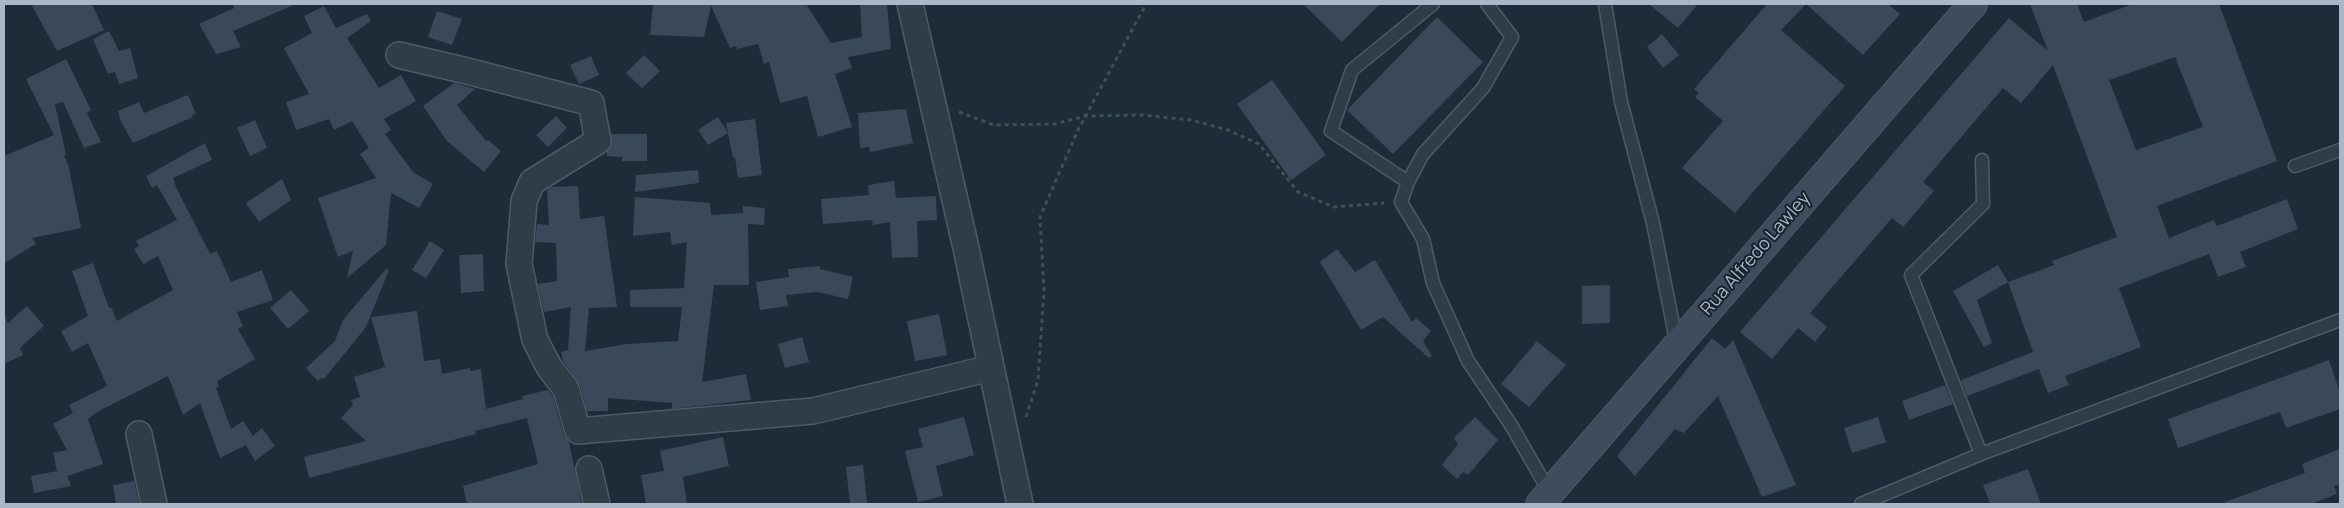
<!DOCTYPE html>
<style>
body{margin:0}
#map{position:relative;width:2344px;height:508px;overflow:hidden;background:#1e2b39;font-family:Manrope,sans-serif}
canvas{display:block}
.frame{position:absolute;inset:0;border:5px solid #abb7c6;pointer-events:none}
</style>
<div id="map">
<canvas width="2344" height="508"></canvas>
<div class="frame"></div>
</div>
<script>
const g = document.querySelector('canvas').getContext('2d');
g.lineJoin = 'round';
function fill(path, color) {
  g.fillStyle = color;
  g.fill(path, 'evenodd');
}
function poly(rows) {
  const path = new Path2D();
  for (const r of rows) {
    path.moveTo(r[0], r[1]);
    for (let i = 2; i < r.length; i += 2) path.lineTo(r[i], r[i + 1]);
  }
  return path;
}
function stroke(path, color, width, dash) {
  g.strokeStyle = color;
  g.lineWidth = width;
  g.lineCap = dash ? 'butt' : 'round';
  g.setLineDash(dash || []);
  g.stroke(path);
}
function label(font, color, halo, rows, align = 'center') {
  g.font = font + ' Manrope,sans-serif';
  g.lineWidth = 4;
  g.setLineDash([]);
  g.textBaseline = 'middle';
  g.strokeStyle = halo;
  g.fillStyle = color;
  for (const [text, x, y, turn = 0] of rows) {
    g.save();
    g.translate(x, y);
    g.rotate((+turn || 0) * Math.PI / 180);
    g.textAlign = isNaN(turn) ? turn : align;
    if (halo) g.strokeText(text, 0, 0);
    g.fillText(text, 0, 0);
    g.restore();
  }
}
fill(poly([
 [31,4,92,4,104,30,57,51],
 [233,4,296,4,233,31,241,47,216,54,199,24,234,8],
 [653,4,806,4,831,43,862,37,860,4,887,4,891,49,848,57,852,68,835,74,852,127,818,137,807,96,780,103,769,62,764,64,758,44,737,49,736,46,730,48,711,6,704,37,650,35],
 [1303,4,1380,4,1342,42],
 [1649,4,1698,4,1678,28],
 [1767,4,1888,4,1900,14,1863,55,1806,4,1781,30,1845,86,1735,213,1682,168,1723,121,1695,97,1699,93,1694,89],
 [2030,4,2077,4,2084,22,2133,4,2219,4,2277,161,2157,206,2169,238,2214,220,2217,226,2287,199,2298,229,2240,252,2246,267,2218,277,2209,254,2119,288,2141,347,2065,376,2069,385,2048,393,2039,369,1967,396,1961,380,2033,352,2008,282,2054,265,2052,261,2117,237,2053,65,2021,103,2003,88,1923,182,1934,191,1903,227,1892,218,1810,313,1827,327,1815,342,1798,328,1772,359,1740,332,2009,18,2048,51],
 [2175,57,2203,127,2136,150,2109,80],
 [324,6,336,28,367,14,371,21,347,38,379,88,401,75,416,101,384,119,391,130,385,134,413,172,433,184,419,208,391,193,386,245,347,278,353,251,338,257,318,198,376,178,360,154,369,148,352,121,334,130,329,119,296,130,286,102,309,94,284,48,312,33,304,16],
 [437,11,462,19,452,45,428,37],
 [1437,17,1483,62,1393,154,1347,110],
 [109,31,119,51,130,48,138,78,119,84,115,72,108,74,93,39],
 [1662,34,1679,55,1663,68,1647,47],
 [644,55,660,71,642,88,626,73],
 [591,56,599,75,579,84,570,65],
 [66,59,91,110,87,113,101,142,84,148,63,102,55,104,66,155,64,156,68,164,81,228,32,238,36,244,4,263,4,156,54,135,26,79],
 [1272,80,1326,155,1291,180,1237,104],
 [454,83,475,89,457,105,486,141,488,140,501,151,484,172,447,141,423,106],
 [188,95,196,114,192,115,193,117,133,143,120,120,118,111,139,102,144,113],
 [906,109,913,143,870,152,869,147,860,148,858,113],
 [556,116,567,128,548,147,536,135],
 [718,117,728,133,708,145,698,130],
 [755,119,762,175,738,178,735,157,733,158,726,123],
 [255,120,267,148,250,156,237,128],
 [611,134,647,134,647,161,622,161,622,157,607,156,607,152,611,146],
 [205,143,212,160,173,178,176,187,210,254,217,251,231,282,262,270,273,300,237,312,243,326,238,329,255,359,217,381,219,387,216,388,231,429,243,421,253,436,262,428,275,446,255,461,246,445,220,458,200,403,183,415,168,376,99,411,88,419,103,464,67,476,71,486,34,493,31,476,57,471,53,453,67,450,53,424,73,413,69,405,107,386,88,343,72,352,61,331,88,316,72,271,93,263,109,308,111,307,117,321,173,290,158,256,143,264,134,249,139,246,136,241,177,220,157,185,152,188,146,176],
 [698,170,699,183,635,192,636,175],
 [282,179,291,200,259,222,246,203],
 [894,181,896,198,936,196,937,220,917,221,918,257,892,258,890,222,873,225,872,220,823,224,821,199,869,195,868,185],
 [578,186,580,219,604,216,617,307,589,308,585,351,627,344,678,341,682,307,630,307,630,290,684,288,687,242,672,245,670,232,633,236,635,197,710,203,711,215,743,213,743,206,765,208,764,225,748,224,749,285,714,285,702,382,746,374,751,400,672,409,672,403,608,398,608,411,587,411,580,385,563,361,561,352,568,350,571,307,544,312,538,284,557,281,556,243,535,242,537,224,549,225,547,190,551,187],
 [430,241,444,250,426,278,412,270],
 [1337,249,1355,272,1375,260,1412,322,1416,318,1431,331,1423,341,1432,356,1429,358,1383,317,1361,330,1320,262],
 [483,254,484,291,461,293,459,255],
 [1998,265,2008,282,1977,300,1992,343,1984,347,1953,291],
 [820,266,820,269,853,277,848,299,818,292,786,295,788,306,760,310,756,282,789,277,788,269],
 [386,269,389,270,366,327,324,379,321,378,318,381,306,368,335,341,343,320],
 [1610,285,1610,323,1582,324,1582,286],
 [291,290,309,311,288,329,270,308],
 [27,306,44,326,20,348,23,355,4,364,4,314,8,323],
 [417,311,424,361,440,359,442,374,470,368,470,371,481,369,486,409,523,399,522,396,548,390,553,396,564,435,569,442,582,504,467,504,463,486,538,464,527,418,475,431,476,434,309,478,304,457,366,441,341,418,353,405,351,400,360,397,354,377,385,367,371,317],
 [939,314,947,355,915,361,907,321],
 [802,337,809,362,785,368,778,344],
 [1712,338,1725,349,1733,340,1796,485,1762,497,1718,396,1684,433,1675,429,1635,476,1617,456],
 [1537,341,1566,365,1529,407,1501,384],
 [2329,360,2340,393,2340,409,2286,428,2280,412,2178,448,2168,419],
 [1945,385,1953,404,1909,420,1902,401],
 [964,417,974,455,936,466,943,496,918,502,905,451,923,447,918,429],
 [1475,417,1498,440,1468,475,1463,472,1457,479,1442,465,1458,444,1454,438],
 [1878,417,1886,442,1852,453,1844,428],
 [723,437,729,466,683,477,687,504,646,504,641,475,664,471,660,451],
 [2340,449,2340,484,2334,486,2337,494,2311,504,2226,504,2225,502,2305,473,2302,464],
 [863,465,867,504,850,504,846,467],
 [2028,469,2041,504,1990,504,1983,485],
 [134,481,139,504,116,504,113,485]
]), '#394959');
const service = poly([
 [1487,4,1512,37,1483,88,1423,154,1408,182,1401,202,1423,239,1433,283,1468,361,1511,425,1550,493],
 [1605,4,1621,102,1653,223,1677,345],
 [2295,166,2340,150],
 [1408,182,1331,131,1352,70,1433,4],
 [1981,454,1911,275,1983,204,1982,160],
 [1861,504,1981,454,2340,320]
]);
const minor = poly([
 [910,4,966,248,1020,504],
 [399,55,467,71,591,103,598,141,532,182,524,201,519,264,535,340,549,367,566,389,578,431,813,411,991,368],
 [139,434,154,504],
 [589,469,597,504]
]);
const secondary = poly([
 [1540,504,1973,4]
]);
stroke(service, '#4f5a67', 15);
stroke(minor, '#4f5a67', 28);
stroke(secondary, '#4f5a67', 30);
stroke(poly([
 [959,112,994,125,1054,124,1086,116,1142,115,1191,120,1228,130,1259,144,1298,192,1334,207,1384,203],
 [1026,417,1038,380,1044,291,1040,217,1078,130,1146,4]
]), '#3a5454', 3, [4, 4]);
stroke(service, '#313c49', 12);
stroke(minor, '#313c49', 25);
stroke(secondary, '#3f4c5d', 28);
label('18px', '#abb7c6', '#17212d', [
 ["Rua Alfredo Lawley",1756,254,-49]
]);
</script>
